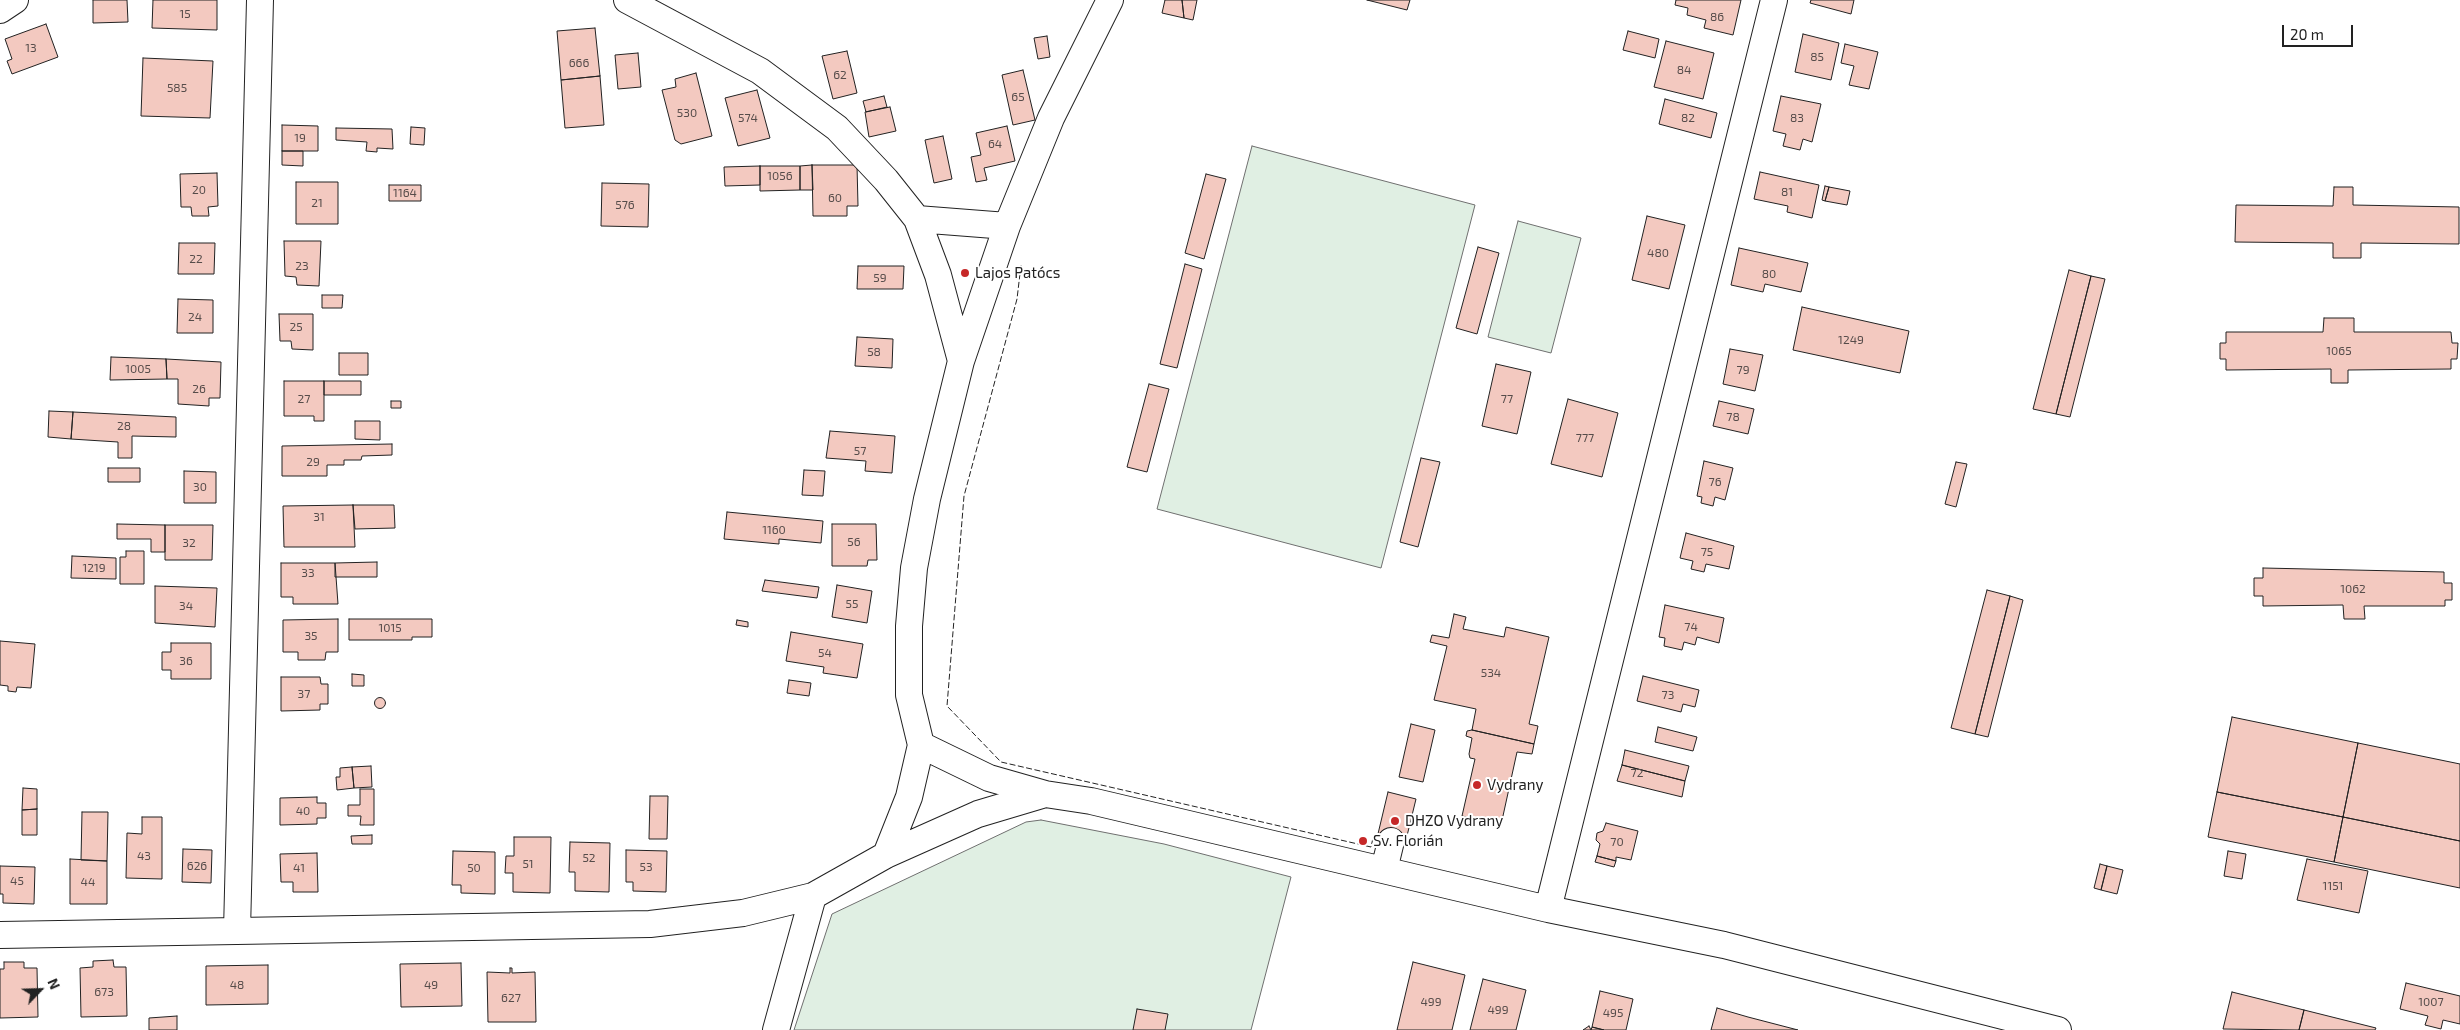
<!DOCTYPE html>
<meta charset="utf-8">
<style>
body{margin:0}
#map{position:relative;width:2460px;height:1030px;overflow:hidden;background:#fff;font-family:"Exo 2",sans-serif}
canvas{display:block}
.north{position:absolute;left:15px;top:965px;width:50px;height:50px;-webkit-text-stroke:4px #fff;paint-order:stroke;rotate:66deg;font-size:14px;font-weight:700;line-height:20px;text-align:center;color:#222}
.north::after{content:'';display:block;margin:auto;width:18px;height:22px;background:#222;clip-path:polygon(50% 0,100% 100%,50% 72%,0 100%)}
.scale{position:absolute;left:2282px;top:25px;width:71px;height:22px;box-sizing:border-box;border:2px solid #222;border-top:0;padding-left:6px;font-size:15px;line-height:18px;white-space:nowrap;color:#222;-webkit-text-stroke:4px #fff;paint-order:stroke}
</style>
<div id="map">
<canvas width="2460" height="1030"></canvas>
<div class="north">N</div>
<div class="scale">20 m</div>
</div>
<script>
const g = document.querySelector('canvas').getContext('2d');
g.lineJoin = 'round';
function fill(path, color) {
  g.fillStyle = color;
  g.fill(path, 'evenodd');
}
function poly(rows) {
  const path = new Path2D();
  for (const r of rows) {
    if (r.length === 3) {
      path.moveTo(r[0] + r[2], r[1]);
      path.arc(r[0], r[1], r[2], 0, 2 * Math.PI);
      continue;
    }
    path.moveTo(r[0], r[1]);
    for (let i = 2; i < r.length; i += 2) path.lineTo(r[i], r[i + 1]);
  }
  return path;
}
function stroke(path, color, width, dash) {
  g.strokeStyle = color;
  g.lineWidth = width;
  g.lineCap = dash ? 'butt' : 'round';
  g.setLineDash(dash || []);
  g.stroke(path);
}
function label(font, color, halo, rows, align = 'center') {
  g.font = font + ' "Exo 2",sans-serif';
  g.lineWidth = 4;
  g.setLineDash([]);
  g.textBaseline = 'middle';
  g.strokeStyle = halo;
  g.fillStyle = color;
  for (const [text, x, y, turn = 0] of rows) {
    g.save();
    g.translate(x, y);
    g.rotate((+turn || 0) * Math.PI / 180);
    g.textAlign = isNaN(turn) ? turn : align;
    if (halo) g.strokeText(text, 0, 0);
    g.fillText(text, 0, 0);
    g.restore();
  }
}
const green = poly([
 [1252,146,1475,205,1381,568,1157,509,1252,146],
 [1518,221,1581,238,1551,353,1488,337,1518,221],
 [1041,820,1164,844,1291,877,1251,1030,794,1030,832,914,1026,822,1041,820]
]);
fill(green, '#e0efe3');
stroke(green, '#6f6f6f', 1);
const building = poly([
 [93,0,127,0,128,22,93,23,93,0],
 [153,0,217,0,217,30,152,28,153,0],
 [1165,0,1182,0,1184,18,1162,13,1165,0],
 [1182,0,1197,0,1193,20,1184,18,1182,0],
 [1367,0,1410,0,1407,10,1367,0],
 [1676,0,1741,0,1733,35,1704,28,1706,20,1687,15,1688,8,1675,5,1676,0],
 [1811,0,1854,0,1851,14,1810,3,1811,0],
 [46,24,58,57,12,74,7,61,12,59,5,39,46,24],
 [595,28,600,76,561,80,557,31,595,28],
 [1628,31,1659,39,1655,58,1623,50,1628,31],
 [1803,34,1839,43,1831,80,1795,72,1803,34],
 [1047,36,1050,57,1038,59,1034,38,1047,36],
 [1666,41,1714,53,1703,99,1654,87,1666,41],
 [1845,44,1878,52,1869,89,1849,85,1854,66,1841,63,1845,44],
 [847,51,857,93,833,99,822,56,847,51],
 [638,53,641,87,618,89,615,55,638,53],
 [143,58,213,61,210,118,141,116,143,58],
 [1023,70,1035,120,1013,125,1002,75,1023,70],
 [696,73,712,136,681,144,675,140,662,90,676,87,675,79,696,73],
 [600,76,604,125,565,128,561,80,600,76],
 [757,90,770,138,738,146,725,98,757,90],
 [884,96,887,107,866,112,863,101,884,96],
 [1781,96,1821,104,1812,142,1803,139,1800,150,1783,146,1786,134,1773,131,1781,96],
 [1665,99,1717,113,1711,138,1659,124,1665,99],
 [890,107,896,131,869,137,865,112,890,107],
 [282,125,318,126,318,151,282,151,282,125],
 [1007,126,1015,161,984,168,987,180,976,182,971,157,981,155,976,133,1007,126],
 [411,127,425,128,424,145,410,144,411,127],
 [336,128,392,129,393,149,377,148,377,152,366,151,367,142,336,140,336,128],
 [943,136,952,179,934,183,925,140,943,136],
 [282,151,303,151,303,166,282,165,282,151],
 [812,165,813,190,800,190,800,166,812,165],
 [812,165,857,165,858,206,847,206,847,216,813,216,812,165],
 [760,166,760,185,725,186,724,167,760,166],
 [760,166,800,166,800,190,760,191,760,166],
 [1760,172,1819,185,1812,218,1787,212,1788,206,1754,199,1760,172],
 [217,173,218,206,208,207,209,216,192,216,191,207,181,207,180,174,217,173],
 [1206,174,1226,179,1204,259,1185,253,1206,174],
 [296,182,338,182,338,224,296,224,296,182],
 [602,183,649,184,648,227,601,226,602,183],
 [389,185,421,185,421,201,389,201,389,185],
 [1825,186,1829,187,1825,201,1822,200,1825,186],
 [1829,187,1850,191,1847,205,1825,201,1829,187],
 [2334,187,2353,187,2353,205,2459,207,2459,244,2361,243,2361,258,2333,258,2333,243,2235,242,2236,205,2333,206,2334,187],
 [1647,216,1685,225,1669,289,1632,280,1647,216],
 [284,241,321,241,319,286,297,285,296,277,285,276,284,241],
 [179,243,215,243,214,274,178,274,179,243],
 [1478,247,1499,253,1477,334,1456,328,1478,247],
 [1739,248,1808,263,1801,292,1765,284,1763,292,1731,285,1739,248],
 [1185,264,1202,269,1177,368,1160,364,1185,264],
 [858,266,904,266,903,289,857,289,858,266],
 [2069,270,2091,276,2056,414,2033,409,2069,270],
 [2091,276,2105,279,2070,417,2056,414,2091,276],
 [322,295,343,295,342,308,322,308,322,295],
 [178,299,213,300,213,333,177,333,178,299],
 [1802,307,1909,331,1900,373,1793,350,1802,307],
 [279,314,313,314,313,350,292,349,291,341,280,341,279,314],
 [2324,318,2354,318,2354,332,2451,332,2452,343,2458,343,2457,359,2451,359,2451,369,2348,370,2348,383,2331,383,2331,369,2226,370,2226,359,2220,359,2220,343,2226,343,2226,332,2323,332,2324,318],
 [857,337,893,339,892,368,855,366,857,337],
 [1730,349,1763,355,1755,391,1723,384,1730,349],
 [339,353,368,353,368,375,339,375,339,353],
 [111,357,166,359,167,379,110,380,111,357],
 [166,359,221,362,220,398,209,398,209,406,178,404,178,379,167,379,166,359],
 [1496,364,1531,372,1517,434,1482,426,1496,364],
 [284,381,324,381,324,421,314,421,314,416,284,416,284,381],
 [324,381,361,381,361,395,324,395,324,381],
 [1149,384,1169,389,1147,472,1127,467,1149,384],
 [1568,399,1618,413,1602,477,1551,464,1568,399],
 [391,401,401,401,401,408,391,408,391,401],
 [1719,401,1754,409,1748,434,1713,426,1719,401],
 [49,411,73,412,71,439,48,437,49,411],
 [73,412,176,417,176,437,132,436,132,458,118,458,118,442,71,439,73,412],
 [355,421,380,421,380,440,355,439,355,421],
 [830,431,895,436,892,473,865,471,866,461,826,458,830,431],
 [392,444,392,455,362,456,361,460,344,460,344,465,327,465,327,476,282,476,282,446,392,444],
 [1421,458,1440,462,1418,547,1400,542,1421,458],
 [1704,461,1733,468,1725,500,1715,497,1713,506,1701,503,1702,497,1697,496,1704,461],
 [1956,462,1967,464,1956,507,1945,504,1956,462],
 [108,468,140,468,140,482,108,482,108,468],
 [804,470,825,471,823,496,802,495,804,470],
 [184,471,216,472,216,503,184,503,184,471],
 [353,505,355,547,284,547,283,506,353,505],
 [353,505,394,505,395,528,355,529,353,505],
 [727,512,823,521,821,543,779,539,779,544,724,539,727,512],
 [117,524,165,525,165,552,151,552,151,539,117,539,117,524],
 [832,524,876,524,877,560,868,560,867,566,832,566,832,524],
 [165,525,213,525,212,560,165,560,165,525],
 [1686,533,1734,546,1729,569,1706,564,1704,572,1691,569,1693,561,1680,558,1686,533],
 [126,551,144,551,144,584,120,584,120,557,126,557,126,551],
 [72,556,116,558,116,579,71,578,72,556],
 [377,562,377,577,335,577,335,563,377,562],
 [281,563,335,563,338,604,293,604,293,597,281,597,281,563],
 [2263,568,2444,572,2444,583,2452,583,2452,600,2445,600,2445,606,2364,606,2365,619,2344,619,2343,605,2263,606,2263,596,2254,596,2254,578,2263,578,2263,568],
 [765,580,819,587,817,598,762,591,765,580],
 [837,585,872,591,867,623,832,617,837,585],
 [155,586,217,588,215,627,155,623,155,586],
 [1987,590,2010,596,1975,734,1951,728,1987,590],
 [2010,596,2023,600,1988,737,1975,734,2010,596],
 [1665,605,1724,618,1719,643,1697,637,1695,645,1684,642,1682,650,1664,646,1665,638,1659,637,1665,605],
 [1454,614,1466,617,1463,629,1504,637,1506,627,1549,637,1529,724,1538,726,1534,744,1472,730,1476,709,1434,700,1447,646,1430,642,1432,635,1449,638,1454,614],
 [338,619,338,652,326,652,325,660,298,660,298,652,283,652,283,620,338,619],
 [349,619,432,619,432,637,412,637,412,640,349,640,349,619],
 [737,620,748,622,748,627,736,625,737,620],
 [791,632,863,644,857,678,823,673,824,667,786,661,791,632],
 [0,641,35,644,31,688,17,687,16,692,8,691,8,686,0,685,0,641],
 [171,643,211,643,211,679,171,679,171,670,162,670,162,652,171,652,171,643],
 [352,674,364,675,364,686,352,686,352,674],
 [1643,676,1699,690,1695,707,1683,704,1681,712,1637,701,1643,676],
 [281,677,320,677,321,684,328,684,328,704,320,704,320,710,281,711,281,677],
 [789,680,811,683,809,696,787,693,789,680],
 [380,703,5.5],
 [2232,717,2358,743,2343,817,2217,792,2232,717],
 [1411,724,1435,730,1423,782,1399,777,1411,724],
 [1658,727,1697,737,1693,751,1655,742,1658,727],
 [1472,730,1534,744,1532,754,1517,752,1501,825,1462,816,1475,759,1470,758,1469,754,1472,738,1466,736,1467,731,1472,730],
 [2358,743,2460,764,2460,841,2343,817,2358,743],
 [1625,750,1689,766,1685,781,1622,765,1625,750],
 [1622,765,1685,781,1682,797,1617,781,1622,765],
 [371,766,372,787,354,788,352,767,371,766],
 [352,767,354,788,337,790,336,777,340,777,340,768,352,767],
 [23,788,37,789,37,809,22,810,23,788],
 [360,789,374,789,374,825,360,825,361,816,348,816,348,805,360,805,360,789],
 [1388,792,1416,799,1405,844,1377,838,1388,792],
 [2217,792,2343,817,2334,862,2208,837,2217,792],
 [650,796,668,796,667,839,649,839,650,796],
 [317,797,317,803,326,803,326,818,317,818,317,824,280,825,280,798,317,797],
 [37,809,37,835,22,835,22,810,37,809],
 [82,812,108,812,107,861,81,860,82,812],
 [142,817,162,817,162,879,126,878,127,833,142,834,142,817],
 [2343,817,2460,841,2460,888,2334,862,2343,817],
 [1606,823,1638,831,1631,860,1616,857,1616,861,1597,856,1600,844,1596,840,1597,833,1603,831,1606,823],
 [372,835,372,844,352,844,351,836,372,835],
 [514,837,551,837,550,893,513,892,513,873,505,873,506,856,514,856,514,837],
 [570,842,610,843,609,892,575,891,575,872,569,872,570,842],
 [183,849,212,850,211,883,182,882,183,849],
 [626,850,667,851,666,892,633,891,633,882,626,882,626,850],
 [453,851,495,852,495,894,461,893,461,885,452,885,453,851],
 [2228,851,2246,854,2242,879,2224,876,2228,851],
 [317,853,318,892,293,892,293,882,281,882,280,854,317,853],
 [1597,856,1616,861,1614,867,1595,862,1597,856],
 [70,859,107,861,107,904,70,904,70,859],
 [2307,859,2368,871,2359,913,2297,900,2307,859],
 [2100,864,2107,866,2101,890,2094,888,2100,864],
 [0,866,35,867,34,904,3,903,3,894,0,894,0,866],
 [2107,866,2123,870,2117,894,2101,890,2107,866],
 [113,960,114,967,126,967,127,1016,81,1017,80,968,93,967,93,961,113,960],
 [4,962,24,962,24,968,37,968,38,1017,0,1018,0,969,4,969,4,962],
 [1413,962,1465,975,1452,1030,1397,1030,1413,962],
 [461,963,462,1006,401,1007,400,964,461,963],
 [268,965,268,1004,206,1005,206,966,268,965],
 [510,968,512,968,512,973,535,972,536,1022,488,1022,487,972,510,973,510,968],
 [1483,979,1526,990,1516,1030,1470,1030,1483,979],
 [2406,983,2460,996,2460,1024,2443,1020,2441,1029,2425,1025,2428,1016,2400,1009,2406,983],
 [1600,991,1633,999,1626,1030,1604,1030,1592,1027,1600,991],
 [2232,992,2304,1010,2299,1030,2223,1029,2232,992],
 [1717,1008,1748,1017,1798,1030,1711,1030,1717,1008],
 [1137,1009,1168,1014,1165,1030,1133,1030,1137,1009],
 [2304,1010,2376,1028,2375,1030,2299,1030,2304,1010],
 [177,1016,177,1030,149,1030,149,1018,177,1016],
 [1589,1026,1591,1030,1592,1027,1604,1030,1583,1030,1589,1026]
]);
fill(building, '#f3c9c0');
stroke(building, '#222', 1);
const minor = poly([
 [627,0,760,71,837,128,886,180,917,219,938,275,961,361],
 [0,10,15,0],
 [917,219,1007,226],
 [921,745,989,778,1045,794],
 [886,855,909,797,921,745,909,695,909,626,914,568,927,499,961,361,1007,226,1051,118,1110,0],
 [1384,870,1391,841],
 [1548,909,1774,0],
 [237,931,260,0],
 [0,935,650,924,743,913,813,896,886,855,978,814,1045,794,1091,801,1548,909,1724,945,2058,1030],
 [776,1030,813,896]
]);
stroke(minor, '#222', 28);
stroke(minor, '#fff', 26);
stroke(poly([
 [1021,265,1017,299,964,496,947,706,1001,762,1371,847,1373,838]
]), '#222', 1, [6, 2.5]);
for (const [x, y, r, color] of [
 [965,273,5,"#c62828"],
 [1477,785,5,"#c62828"],
 [1395,821,5,"#c62828"],
 [1363,841,5,"#c62828"]
]) {
  const dot = new Path2D();
  dot.arc(x, y, r, 0, 2 * Math.PI);
  g.fillStyle = color;
  g.fill(dot);
  stroke(dot, '#fff', 2);
}
label('12px', '#564c4a', null, [
 ["15",185,14],
 ["86",1717,17],
 ["13",31,48],
 ["85",1817,57],
 ["666",579,63],
 ["84",1684,70],
 ["62",840,75],
 ["585",177,88],
 ["65",1018,97],
 ["530",687,113],
 ["574",748,118],
 ["82",1688,118],
 ["83",1797,118],
 ["19",300,138],
 ["64",995,144],
 ["1056",780,176],
 ["20",199,190],
 ["81",1787,192],
 ["1164",405,193],
 ["60",835,198],
 ["21",317,203],
 ["576",625,205],
 ["480",1658,253],
 ["22",196,259],
 ["23",302,266],
 ["80",1769,274],
 ["59",880,278],
 ["24",195,317],
 ["25",296,327],
 ["1249",1851,340],
 ["1065",2339,351],
 ["58",874,352],
 ["1005",138,369],
 ["79",1743,370],
 ["26",199,389],
 ["27",304,399],
 ["77",1507,399],
 ["78",1733,417],
 ["28",124,426],
 ["777",1585,438],
 ["57",860,451],
 ["29",313,462],
 ["76",1715,482],
 ["30",200,487],
 ["31",319,517],
 ["1160",774,530],
 ["56",854,542],
 ["32",189,543],
 ["75",1707,552],
 ["1219",94,568],
 ["33",308,573],
 ["1062",2353,589],
 ["55",852,604],
 ["34",186,606],
 ["74",1691,627],
 ["1015",390,628],
 ["35",311,636],
 ["54",825,653],
 ["36",186,661],
 ["534",1491,673],
 ["37",304,694],
 ["73",1668,695],
 ["72",1637,773],
 ["40",303,811],
 ["70",1617,842],
 ["43",144,856],
 ["52",589,858],
 ["51",528,864],
 ["626",197,866],
 ["53",646,867],
 ["41",299,868],
 ["50",474,868],
 ["45",17,881],
 ["44",88,882],
 ["1151",2333,886],
 ["48",237,985],
 ["49",431,985],
 ["673",104,992],
 ["627",511,998],
 ["499",1431,1002],
 ["1007",2431,1002],
 ["499",1498,1010],
 ["495",1613,1013]
]);
label('15px', '#222', '#fff', [
 ["Lajos Patócs",975,273],
 ["Vydrany",1487,785],
 ["DHZO Vydrany",1405,821],
 ["Sv. Florián",1373,841]
], 'left');
</script>
